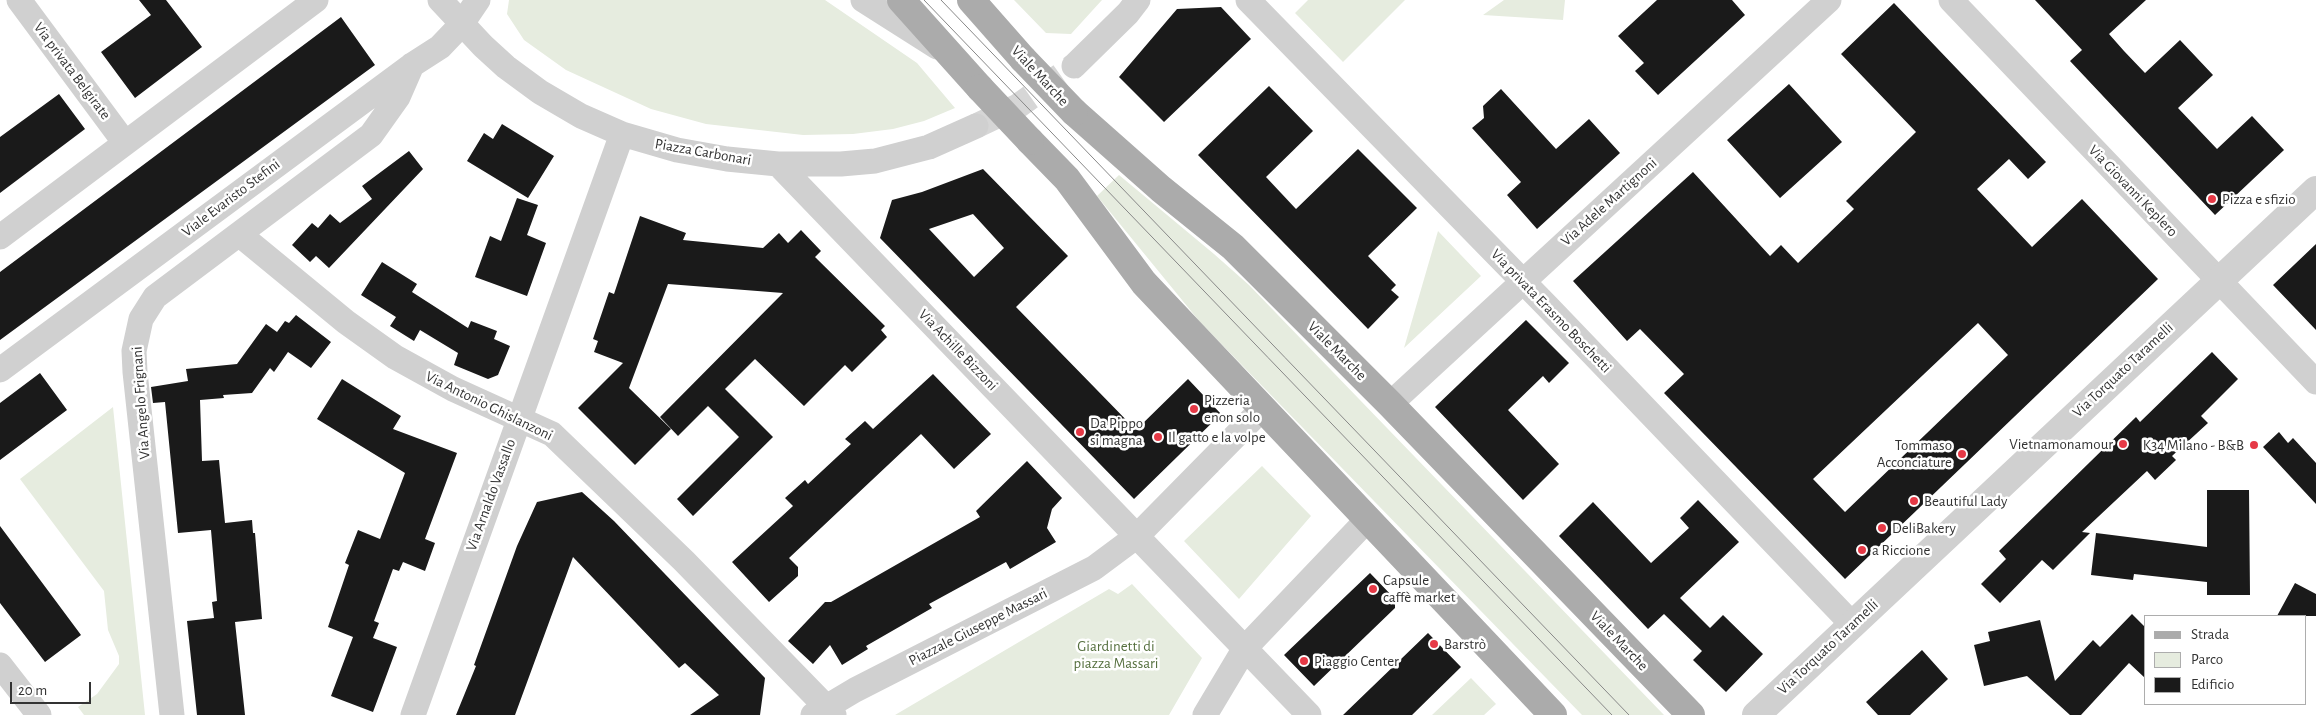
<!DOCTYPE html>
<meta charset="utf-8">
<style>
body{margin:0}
#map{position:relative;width:2316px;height:715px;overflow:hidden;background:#fff;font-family:"Alegreya Sans",sans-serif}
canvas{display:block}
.legend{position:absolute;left:2144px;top:615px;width:162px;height:90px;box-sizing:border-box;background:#fff;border:1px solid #adadad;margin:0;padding:6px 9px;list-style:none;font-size:15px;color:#333}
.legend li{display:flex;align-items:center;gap:10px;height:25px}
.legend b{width:25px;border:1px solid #adadad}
.scale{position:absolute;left:10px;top:682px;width:81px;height:22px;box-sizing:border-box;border:2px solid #333;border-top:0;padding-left:6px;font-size:15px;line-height:18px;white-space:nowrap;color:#333;-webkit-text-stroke:4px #fff;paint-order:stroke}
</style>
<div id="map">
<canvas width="2316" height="715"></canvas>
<ul class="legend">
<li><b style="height:6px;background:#ababab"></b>Strada</li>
<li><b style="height:14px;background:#e6ecdf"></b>Parco</li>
<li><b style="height:14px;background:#1a1a1a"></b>Edificio</li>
</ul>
<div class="scale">20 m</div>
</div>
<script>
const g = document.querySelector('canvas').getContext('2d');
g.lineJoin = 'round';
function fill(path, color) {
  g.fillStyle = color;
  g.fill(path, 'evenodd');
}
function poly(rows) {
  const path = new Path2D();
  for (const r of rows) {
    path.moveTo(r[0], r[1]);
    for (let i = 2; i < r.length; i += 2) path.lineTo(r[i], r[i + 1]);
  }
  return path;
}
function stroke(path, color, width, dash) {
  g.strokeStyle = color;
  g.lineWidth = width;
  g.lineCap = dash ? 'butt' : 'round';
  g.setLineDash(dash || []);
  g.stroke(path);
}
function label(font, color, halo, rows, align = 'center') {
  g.font = font + ' "Alegreya Sans",sans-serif';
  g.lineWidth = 5;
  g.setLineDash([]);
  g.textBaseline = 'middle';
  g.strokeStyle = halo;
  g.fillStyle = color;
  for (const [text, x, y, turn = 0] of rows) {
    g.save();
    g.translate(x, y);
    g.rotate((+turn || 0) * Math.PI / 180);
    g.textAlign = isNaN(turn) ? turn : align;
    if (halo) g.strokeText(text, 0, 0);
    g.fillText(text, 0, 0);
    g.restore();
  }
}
fill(poly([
 [509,0,825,0,917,63,955,108,924,121,893,129,853,134,803,135,706,124,651,109,566,70,524,40,507,14],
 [1014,0,1102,0,1071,34,1046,33],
 [1308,0,1405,0,1343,62,1295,13],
 [1504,0,1565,0,1563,20,1483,15],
 [1119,175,1214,254,1249,285,1664,715,1582,715,1200,322,1097,196],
 [1438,231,1481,276,1404,348],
 [113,407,145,715,84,715,78,707,97,694,119,664,119,656,108,630,104,591,20,479],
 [1262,466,1311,516,1239,599,1184,541],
 [1132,584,1202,658,1169,715,895,715,1109,589,1118,594],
 [1471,678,1496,704,1484,715,1432,715]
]), '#e6ecdf');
fill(poly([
 [139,0,166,0,202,47,135,98,101,52,151,15],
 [1657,0,1732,0,1745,15,1658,95,1635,71,1644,63,1618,36],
 [2035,0,2146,0,2109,34,2124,51,2145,73,2180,40,2213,75,2178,108,2217,149,2252,116,2284,150,2215,215,2070,61,2082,50],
 [1894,3,2046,162,2028,179,2009,159,1977,189,2032,247,2082,199,2158,279,1845,579,1664,393,1684,374,1640,329,1627,341,1573,281,1693,172,1770,256,1781,245,1798,263,1854,209,1846,201,1916,132,1841,54],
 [1978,323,2008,355,1845,512,1813,479],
 [1221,7,1251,39,1164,122,1119,77,1177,9],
 [341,17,375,65,0,340,0,272],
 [1789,84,1842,142,1780,198,1727,140],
 [1269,86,1313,131,1266,177,1296,209,1358,149,1417,208,1368,256,1396,285,1391,290,1399,297,1368,329,1198,155],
 [1501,89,1556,149,1589,119,1620,153,1537,229,1507,195,1521,182,1472,128,1484,118,1483,106],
 [59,94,85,129,0,193,0,137],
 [502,124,554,156,528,198,467,161,484,133,493,139],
 [409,151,423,169,329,268,316,256,310,262,292,245,312,223,318,228,330,214,340,223,372,199,362,186],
 [983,169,1068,256,1016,307,1136,430,1188,379,1221,414,1134,499,880,238,892,200,922,192],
 [973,214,1004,248,974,277,929,229],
 [517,198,538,205,527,235,546,243,527,296,475,277,490,236,501,241],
 [640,216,686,233,683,240,763,248,779,233,788,243,801,230,821,251,815,257,885,326,881,330,887,337,852,372,845,365,804,406,755,359,725,389,773,437,693,516,677,499,739,437,708,406,678,436,660,417,783,293,668,284,629,388,671,429,635,465,578,408,623,363,594,352,598,341,593,339,609,292,614,294],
 [2316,244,2316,330,2273,285],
 [382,262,417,284,412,292,468,328,471,321,497,331,494,339,510,346,498,375,488,379,454,365,458,353,420,330,414,341,390,326,396,317,361,295],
 [296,315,331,342,311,368,288,352,274,372,270,368,252,393,223,395,224,398,200,400,202,461,219,460,225,523,252,520,253,533,255,533,262,619,235,622,245,715,197,715,187,621,214,618,212,602,217,601,216,589,211,530,178,533,165,402,153,403,151,387,188,381,186,369,237,364,266,324,277,332,285,321,289,323],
 [1526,320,1569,363,1549,383,1543,376,1508,410,1559,464,1523,500,1435,407],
 [2212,352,2238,379,2201,416,2208,423,2172,456,2176,460,2155,480,2147,471,2082,532,2090,533,2053,570,2042,560,2000,603,1981,584,2006,559,1999,551,2136,417,2140,422],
 [40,373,67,410,0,460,0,403],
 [933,374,991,434,954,469,921,434,789,558,798,567,798,576,769,602,732,562,793,506,785,498,805,480,808,484,851,444,845,439,865,421,873,429],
 [342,379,401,416,393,429,457,453,425,539,435,543,425,571,403,562,399,571,393,569,374,621,379,623,373,638,397,647,373,712,331,696,353,637,328,627,349,565,345,563,358,530,380,539,405,473,317,419],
 [2279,432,2288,443,2293,438,2316,463,2316,504,2263,447],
 [1027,461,1062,498,1052,509,1047,528,1056,542,1010,569,1006,562,929,604,932,608,866,646,868,649,842,665,830,645,813,664,788,641,825,602,831,602,980,517,976,511],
 [2207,490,2249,490,2250,595,2207,595,2207,582,2134,574,2133,580,2091,575,2096,533,2207,547],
 [582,492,614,521,765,678,760,715,690,715,719,695,685,663,679,668,573,557,515,715,456,715,476,666,474,665,517,546,537,502],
 [1698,500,1739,542,1680,598,1710,628,1723,615,1763,654,1726,692,1693,660,1702,651,1664,614,1648,629,1559,536,1593,502,1651,563,1689,528,1680,518],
 [0,526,81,635,45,662,0,603],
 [1370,573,1395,599,1395,608,1314,686,1284,655],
 [2295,583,2316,594,2316,616,2277,616],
 [2132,614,2145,627,2145,678,2129,663,2081,715,2070,715,2027,676,1984,686,1974,645,1990,641,1988,632,2040,620,2055,681,2093,640,2100,647],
 [1428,633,1461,667,1412,715,1343,715],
 [1922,650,1948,679,1910,715,1878,715,1866,702]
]), '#1a1a1a');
stroke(poly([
 [976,126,1018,106,1074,66]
]), '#d6d6d6', 25, [25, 12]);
stroke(poly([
 [19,0,125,143],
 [440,0,483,46,506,67,540,92,581,116,622,134,677,150,727,159,778,164,841,164,875,161,929,147,976,126],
 [863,0,937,47],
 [1248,0,1547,306,1852,624],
 [1951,0,2316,382],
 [1074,66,1128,13,1138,0],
 [778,164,1309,715],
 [239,234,346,322,395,357,453,389,552,434,684,561,834,715],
 [0,237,316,0],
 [0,370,412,65,440,47,461,25,478,0],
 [1390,404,1829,0],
 [0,665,39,715],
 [172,715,135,372,134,351,141,319,155,297,371,135,398,97,412,65],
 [413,715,622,134],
 [813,715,855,690,1094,568,1137,536,1263,408],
 [1205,715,1245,648,1368,519]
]), '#d0d0d0', 25);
stroke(poly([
 [1756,715,2316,190]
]), '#d0d0d0', 28);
stroke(poly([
 [901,0,980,88],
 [971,0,1023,59],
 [1074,112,1161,189,1233,247,1390,404,1691,715],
 [1030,141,1067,179,1144,283,1553,715]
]), '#ababab', 28);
stroke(poly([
 [924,0,1612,715],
 [941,0,1629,715]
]), '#888', 1);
stroke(poly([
 [1023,59,1074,112],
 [980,88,1030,141]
]), '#ababab', 28);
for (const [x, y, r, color] of [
 [2212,199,5,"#e63946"],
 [1194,409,5,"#e63946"],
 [1080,432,5,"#e63946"],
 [1158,437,5,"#e63946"],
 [2123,444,5,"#e63946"],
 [2254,445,5,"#e63946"],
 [1962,454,5,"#e63946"],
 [1914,501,5,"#e63946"],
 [1882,528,5,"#e63946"],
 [1862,550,5,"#e63946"],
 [1373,589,5,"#e63946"],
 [1434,644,5,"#e63946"],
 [1304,661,5,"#e63946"]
]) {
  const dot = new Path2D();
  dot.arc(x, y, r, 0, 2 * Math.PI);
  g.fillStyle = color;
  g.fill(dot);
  stroke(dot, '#fff', 2);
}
label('15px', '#333', '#fff', [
 ["Via privata Belgirate",72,71,53],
 ["Viale Marche",1040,76,47],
 ["Piazza Carbonari",703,152,10],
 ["Via Giovanni Keplero",2133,191,46],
 ["Viale Evaristo Stefini",231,198,-37],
 ["Via Adele Martignoni",1609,202,-42],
 ["Via privata Erasmo Boschetti",1551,311,46],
 ["Via Achille Bizzoni",958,350,46],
 ["Viale Marche",1337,351,45],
 ["Via Torquato Taramelli",2123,370,-43],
 ["Via Angelo Frignani",141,403,-94],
 ["Via Antonio Ghislanzoni",489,406,26],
 ["Via Arnaldo Vassallo",491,495,-70],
 ["Piazzale Giuseppe Massari",978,627,-27],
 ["Viale Marche",1619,641,46],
 ["Via Torquato Taramelli",1828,647,-43]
]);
label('15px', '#333', '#fff', [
 ["Pizza e sfizio",2222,199],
 ["Pizzeria",1204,400],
 ["enon solo",1204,417],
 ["Da Pippo",1090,423],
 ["si magna",1090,440],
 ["Il gatto e la volpe",1168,437],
 ["Vietnamonamour",2113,444,"right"],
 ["Tommaso",1952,445,"right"],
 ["Acconciature",1952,462,"right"],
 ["K34 Milano - B&B",2244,445,"right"],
 ["Beautiful Lady",1924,501],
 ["DeliBakery",1892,528],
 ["a Riccione",1872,550],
 ["Capsule",1383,580],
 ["caffè market",1383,597],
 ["Barstrò",1444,644],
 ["Piaggio Center",1314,661]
], 'left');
label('15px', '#56703f', '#fff', [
 ["Giardinetti di",1116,646],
 ["piazza Massari",1116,663]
]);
</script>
